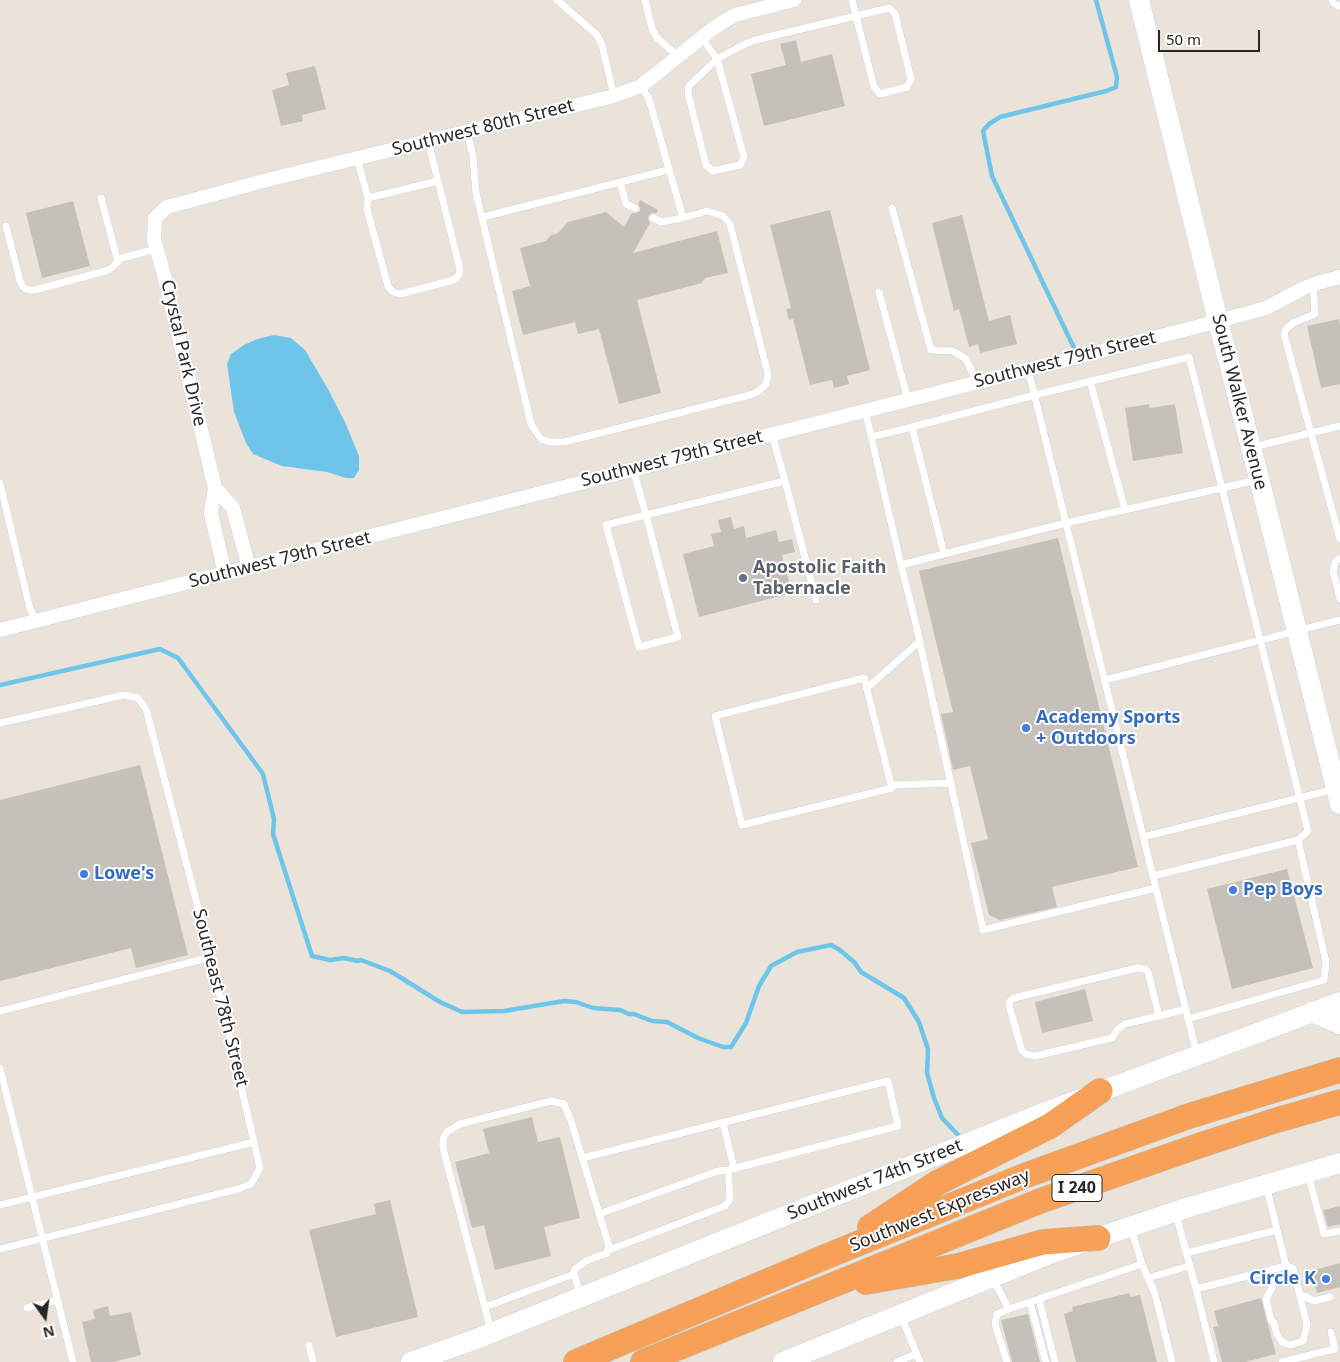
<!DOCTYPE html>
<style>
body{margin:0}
#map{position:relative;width:1340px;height:1362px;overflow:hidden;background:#eae3d9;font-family:"Noto Sans",sans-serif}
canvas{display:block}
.north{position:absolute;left:20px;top:1292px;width:50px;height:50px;-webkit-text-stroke:4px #fff;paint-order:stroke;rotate:166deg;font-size:14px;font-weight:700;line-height:20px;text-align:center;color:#272727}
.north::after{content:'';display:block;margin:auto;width:18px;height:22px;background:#272727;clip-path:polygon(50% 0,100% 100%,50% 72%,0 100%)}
.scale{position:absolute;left:1158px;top:30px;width:102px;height:22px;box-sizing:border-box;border:2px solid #272727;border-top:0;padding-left:6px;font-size:15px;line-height:18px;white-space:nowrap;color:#272727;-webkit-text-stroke:4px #fff;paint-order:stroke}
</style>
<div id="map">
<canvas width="1340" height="1362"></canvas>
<div class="north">N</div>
<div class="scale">50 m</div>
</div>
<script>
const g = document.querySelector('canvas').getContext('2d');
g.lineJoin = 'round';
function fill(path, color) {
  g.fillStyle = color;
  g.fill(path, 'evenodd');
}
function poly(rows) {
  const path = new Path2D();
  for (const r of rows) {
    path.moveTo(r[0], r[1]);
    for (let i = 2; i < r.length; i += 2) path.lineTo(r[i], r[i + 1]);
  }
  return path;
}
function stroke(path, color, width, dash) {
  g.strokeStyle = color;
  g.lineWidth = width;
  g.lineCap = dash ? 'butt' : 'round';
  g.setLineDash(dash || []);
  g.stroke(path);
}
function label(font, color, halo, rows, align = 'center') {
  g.font = font + ' "Noto Sans",sans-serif';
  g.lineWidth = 4;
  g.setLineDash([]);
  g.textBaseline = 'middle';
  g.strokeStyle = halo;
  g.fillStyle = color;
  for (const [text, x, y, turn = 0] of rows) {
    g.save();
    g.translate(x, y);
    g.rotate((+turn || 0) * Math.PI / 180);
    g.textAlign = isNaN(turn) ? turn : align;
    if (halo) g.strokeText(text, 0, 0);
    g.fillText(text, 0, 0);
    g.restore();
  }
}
fill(poly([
 [274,335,291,338,305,350,328,389,345,422,359,456,359,470,354,478,346,478,327,472,282,466,253,454,246,443,234,412,227,364,231,354,244,345,257,339]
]), '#6fc5e9');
stroke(poly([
 [1074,348,992,176,983,131,989,124,1000,117,1106,91,1116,87,1117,77,1096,0],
 [0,685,160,649,178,658,263,774,274,819,273,834,312,956,330,960,344,958,358,961,361,960,390,971,440,1002,462,1012,504,1011,564,1001,576,1002,593,1008,620,1010,629,1014,634,1014,652,1021,667,1022,698,1038,723,1047,731,1047,746,1023,759,986,771,966,797,952,831,945,840,950,855,963,861,972,904,998,919,1022,928,1049,927,1073,934,1098,942,1118,959,1136]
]), '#6fc5e9', 4.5);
fill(poly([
 [796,40,801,62,832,54,845,106,764,126,751,74,786,65,780,44],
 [315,66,326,109,302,115,303,121,281,126,272,90,289,85,286,73],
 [640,200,658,210,656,213,652,213,649,215,648,219,650,223,633,253,717,231,728,273,705,278,702,283,637,300,661,393,619,404,599,329,578,334,575,322,523,335,512,291,530,286,520,248,546,241,551,235,558,233,568,222,606,212,624,227,632,213,636,213,640,211,640,207,638,204],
 [73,201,90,266,42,278,26,213],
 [830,210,870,370,847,376,849,384,834,388,832,380,810,385,793,319,789,320,786,309,791,308,770,225],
 [962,215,989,321,1010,315,1017,344,980,353,978,344,969,347,959,309,954,311,932,223],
 [1339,319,1340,326,1340,384,1321,388,1307,326],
 [1149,404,1150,408,1175,404,1183,453,1133,461,1125,408],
 [731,517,734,529,744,526,746,538,776,530,779,542,792,539,795,552,782,555,792,593,699,617,683,554,714,546,711,534,721,532,718,520],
 [1058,538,1138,867,1052,887,1057,907,1000,920,989,915,971,843,988,839,970,766,953,770,941,714,953,712,919,571],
 [140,765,188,955,136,968,131,948,0,981,0,800],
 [1287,869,1313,968,1232,989,1207,889],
 [1085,989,1093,1021,1042,1033,1035,1002],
 [532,1117,538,1142,560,1137,580,1218,544,1227,551,1256,495,1270,484,1225,472,1228,455,1162,489,1153,483,1129],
 [390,1200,418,1317,336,1337,309,1230,376,1214,374,1204],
 [1340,1206,1340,1224,1328,1227,1323,1210],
 [1340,1263,1340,1287,1317,1293,1311,1271],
 [1129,1293,1130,1297,1140,1295,1157,1362,1076,1362,1064,1314,1073,1311,1072,1307],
 [1261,1298,1276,1354,1245,1362,1222,1362,1213,1327,1218,1326,1214,1311],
 [108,1306,110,1316,131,1312,141,1355,113,1362,91,1362,82,1322,95,1319,93,1310],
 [1028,1314,1040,1362,1012,1362,1001,1320]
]), '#c5c0b9');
const lane = poly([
 [557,0,597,35,602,45,614,96],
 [645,0,652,29,657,38,678,56],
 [1332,0,1333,3,1340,7],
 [701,37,717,59,744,157,740,165,713,171,706,165,688,93,689,86,717,59,743,45,755,40,856,16,889,8,895,14,911,79,907,87,880,94,874,87,856,16,852,0],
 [467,132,473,156,476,193,531,424,541,439,550,442,564,442,750,395,759,391,766,384,768,374,730,224,723,216,707,211,683,218,649,99,641,86],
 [357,158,368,198,367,209,388,286,393,292,400,294,454,280,459,275,460,269,428,141],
 [620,182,626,204,635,208],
 [101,198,118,262],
 [368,198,438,181],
 [892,208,931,350,953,351,966,359,977,382],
 [483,217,668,170],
 [653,218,661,222,683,218],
 [6,226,20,281,23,287,28,290,35,290,109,270,122,258,156,249],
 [1313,285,1315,314,1293,323,1286,329,1284,334,1340,539],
 [879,292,908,400],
 [1028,369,1197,1055],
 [1090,381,1125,510],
 [865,410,901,565,944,554],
 [871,437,912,427],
 [1253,447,1340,426],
 [633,469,646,515,785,481,772,434],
 [785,481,816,600],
 [0,483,30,609,37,621],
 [646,515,678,637,639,647,606,525,646,515],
 [1340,558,1335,562,1333,571,1340,599],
 [901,565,915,620,983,930,1156,888],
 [864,678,892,788,742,825,715,716,864,678],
 [1105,680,1340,620],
 [867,688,920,641],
 [0,723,124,695,138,698,146,709,211,957,260,1168,251,1184,238,1189,0,1249],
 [891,785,951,783],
 [1143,837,1335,789],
 [1153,876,1298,840],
 [0,1011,211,957],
 [1159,1016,1148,972,1145,969,1137,968,1014,998,1010,1001,1009,1005,1022,1051,1026,1054,1035,1056,1112,1038,1118,1029,1125,1024,1159,1016,1186,1009],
 [1188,1019,1324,980,1326,962,1298,840,1308,831,1222,488,1189,357,1035,395,912,427,944,554,1066,523,1222,488,1257,480],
 [0,1068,73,1362],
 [723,1123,734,1168],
 [582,1158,888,1081,898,1126,728,1170,730,1199,725,1206,609,1250],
 [1308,1174,1324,1234,1340,1231],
 [0,1205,254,1142],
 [599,1214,718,1171,728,1170],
 [1176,1214,1196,1289,1286,1266,1266,1185],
 [1186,1253,1277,1230],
 [1142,1264,1155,1294,1172,1362],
 [1272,1269,1273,1286,1266,1299,1271,1320,1274,1323,1277,1334,1282,1342,1290,1345,1303,1341,1307,1325,1293,1268,1286,1266],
 [1148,1278,1189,1266],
 [993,1279,1009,1309,1142,1264,1131,1229],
 [1196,1289,1214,1362],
 [1300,1294,1314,1301,1330,1297],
 [1039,1299,1055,1362],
 [1030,1302,1046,1362],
 [485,1307,574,1274],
 [27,1308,57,1300],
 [901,1316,920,1362],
 [491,1331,443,1148,443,1139,447,1132,460,1124,551,1101,564,1104,571,1121,609,1246,607,1253,586,1261,575,1269,574,1274,581,1296],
 [309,1345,313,1362],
 [897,1362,916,1354],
 [1007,1362,995,1324,997,1314,1009,1309],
 [1282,1362,1335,1349,1331,1332]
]);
const street = poly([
 [215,488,233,508,249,568],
 [225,574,211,513,215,488,163,271,154,240,155,218,167,207,271,179,614,96,641,86,715,27,735,15,794,0],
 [0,630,1196,327,1266,308,1304,288,1317,283,1340,277]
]);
const secondary = poly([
 [1139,0,1218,321,1258,474,1340,804],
 [1312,1012,1340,1024],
 [411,1362,471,1341,1043,1113,1340,1002],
 [783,1362,1052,1253,1189,1207,1340,1163]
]);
const highway = poly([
 [870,1227,937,1183,1050,1126,1100,1091],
 [866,1282,958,1266,1043,1242,1098,1238],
 [576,1362,825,1257,1024,1176,1189,1116,1340,1070],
 [643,1362,1040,1201,1198,1146,1274,1121,1340,1102]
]);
stroke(lane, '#cfd2e0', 8);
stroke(street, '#cfd2e0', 15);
stroke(secondary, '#cfd2e0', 21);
stroke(highway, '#c3c3c3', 26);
stroke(lane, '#fff', 7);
stroke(street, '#fff', 14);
stroke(secondary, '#fff', 20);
stroke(highway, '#f7a057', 25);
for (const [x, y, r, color] of [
 [743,578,5,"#6b7280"],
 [1026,728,5,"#3f7fe0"],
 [84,874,5,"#3f7fe0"],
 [1233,890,5,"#3f7fe0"],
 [1326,1279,5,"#3f7fe0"]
]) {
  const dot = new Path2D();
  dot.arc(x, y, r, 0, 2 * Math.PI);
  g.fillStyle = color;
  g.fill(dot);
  stroke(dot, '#fff', 2);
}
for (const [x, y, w] of [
 [1077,1188,50]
]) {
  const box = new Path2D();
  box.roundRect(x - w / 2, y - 13.5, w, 27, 4);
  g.fillStyle = '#fff';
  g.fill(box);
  stroke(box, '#272727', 1);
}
label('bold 16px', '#272727', null, [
 ["I 240",1077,1188]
]);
label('18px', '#272727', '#fff', [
 ["Southwest 80th Street",483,128,-14],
 ["Crystal Park Drive",183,353,77],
 ["Southwest 79th Street",1065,360,-14],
 ["South Walker Avenue",1239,402,76],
 ["Southwest 79th Street",672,459,-14],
 ["Southwest 79th Street",280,560,-14],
 ["Southeast 78th Street",220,998,76],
 ["Southwest 74th Street",875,1180,-22],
 ["Southwest Expressway",940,1211,-22]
]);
label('bold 18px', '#5b616d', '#fff', [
 ["Apostolic Faith",753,568],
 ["Tabernacle",753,589]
], 'left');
label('bold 18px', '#366cbe', '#fff', [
 ["Academy Sports",1036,718],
 ["+ Outdoors",1036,739],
 ["Lowe's",94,874],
 ["Pep Boys",1243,890],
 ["Circle K",1316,1279,"right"]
], 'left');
</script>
